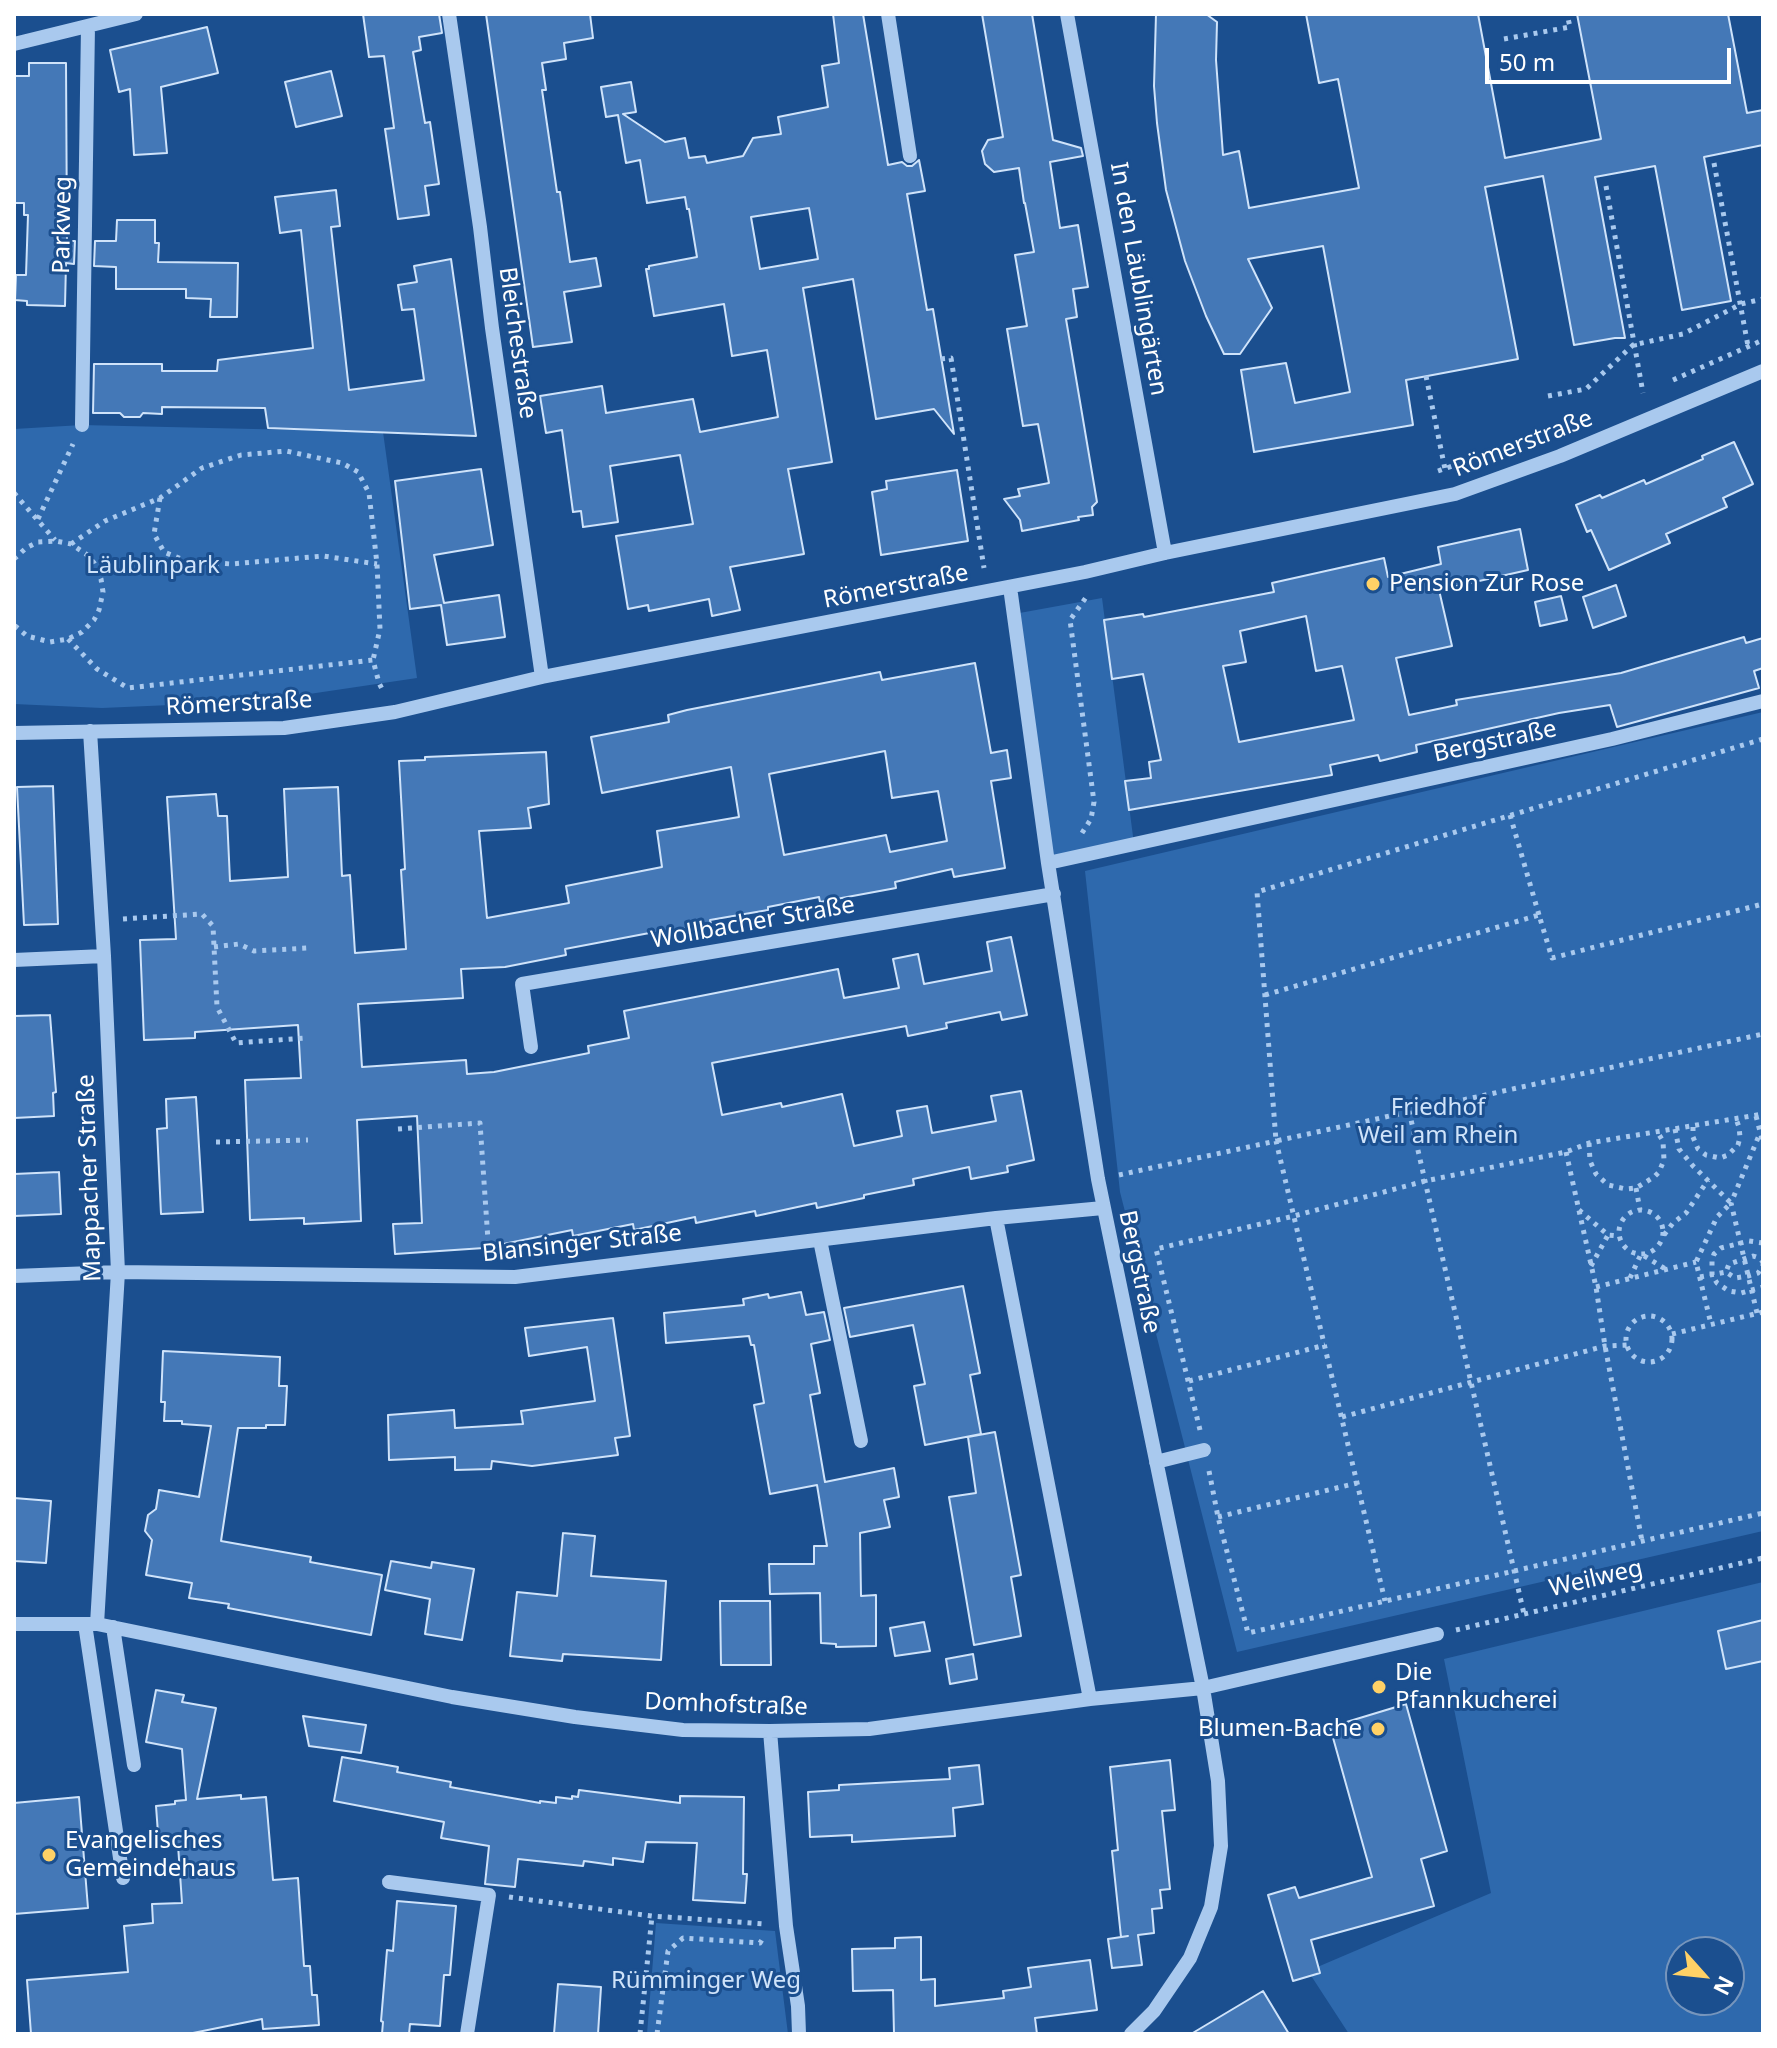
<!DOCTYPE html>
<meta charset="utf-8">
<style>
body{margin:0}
#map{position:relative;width:1777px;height:2048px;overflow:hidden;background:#1b4f8f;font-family:"Noto Sans",sans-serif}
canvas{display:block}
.frame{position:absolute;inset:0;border:16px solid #fff;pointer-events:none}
.north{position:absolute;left:1665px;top:1936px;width:80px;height:80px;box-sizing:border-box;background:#1b4f8f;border:2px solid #7695bc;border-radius:50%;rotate:117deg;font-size:22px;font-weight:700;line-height:32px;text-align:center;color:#fff}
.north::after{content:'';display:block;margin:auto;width:28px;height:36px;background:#ffd166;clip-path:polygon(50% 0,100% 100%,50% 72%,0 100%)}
.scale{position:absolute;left:1485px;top:48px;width:246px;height:36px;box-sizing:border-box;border:4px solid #fff;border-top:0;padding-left:10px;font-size:24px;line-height:28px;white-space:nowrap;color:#fff;-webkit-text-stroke:6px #1b4f8f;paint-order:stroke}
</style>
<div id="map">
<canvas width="1777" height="2048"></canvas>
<div class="frame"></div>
<div class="north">N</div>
<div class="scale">50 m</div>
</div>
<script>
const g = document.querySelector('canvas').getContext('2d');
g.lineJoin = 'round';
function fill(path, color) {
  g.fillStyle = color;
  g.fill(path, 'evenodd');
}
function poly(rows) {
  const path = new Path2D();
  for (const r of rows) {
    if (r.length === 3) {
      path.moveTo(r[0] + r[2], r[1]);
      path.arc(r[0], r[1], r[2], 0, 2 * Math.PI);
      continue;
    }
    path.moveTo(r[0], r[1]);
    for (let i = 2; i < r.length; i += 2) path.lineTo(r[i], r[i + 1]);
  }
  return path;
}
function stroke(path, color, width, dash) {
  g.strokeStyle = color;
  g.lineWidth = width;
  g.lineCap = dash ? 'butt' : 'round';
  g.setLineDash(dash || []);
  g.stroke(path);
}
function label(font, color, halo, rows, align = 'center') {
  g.font = font + ' "Noto Sans",sans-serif';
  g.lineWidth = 6;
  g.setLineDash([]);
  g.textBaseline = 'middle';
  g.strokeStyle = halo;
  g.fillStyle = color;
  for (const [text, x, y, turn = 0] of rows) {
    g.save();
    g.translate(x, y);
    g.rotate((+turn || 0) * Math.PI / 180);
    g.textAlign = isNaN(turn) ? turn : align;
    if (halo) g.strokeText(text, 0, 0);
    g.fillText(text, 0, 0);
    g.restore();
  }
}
fill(poly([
 [82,425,383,432,417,678,262,701,102,708,14,704,14,429],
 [1102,598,1134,844,1048,863,1014,614],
 [1763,712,1763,1531,1237,1652,1120,1192,1085,871],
 [1763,1582,1763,2034,1349,2034,1308,1971,1491,1893,1444,1659],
 [1681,1952,1729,1952,1729,2000,1681,2000],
 [656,1923,775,1931,788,2034,647,2034]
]), '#2e69ad');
const building = poly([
 [363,14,439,14,442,33,419,37,421,50,413,52,425,123,430,122,439,184,425,186,429,215,398,219,385,129,394,128,384,56,369,57,363,14],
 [486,14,590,14,593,38,564,43,566,59,542,63,546,90,542,90,557,192,560,192,570,262,596,258,601,286,564,292,572,342,533,347,486,14],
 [833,14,863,14,888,165,902,162,907,166,912,166,919,160,925,191,907,194,927,310,933,309,954,434,934,409,876,419,853,279,803,288,832,462,788,469,804,554,730,567,740,610,712,616,709,599,649,611,648,605,628,609,616,536,693,524,680,455,610,466,618,522,583,527,581,511,573,512,562,430,546,433,540,396,602,386,606,413,693,399,700,432,778,417,767,350,732,356,724,304,654,316,646,269,649,269,649,266,697,257,689,209,687,209,685,197,647,203,640,160,626,163,618,115,606,117,601,87,631,82,636,112,623,114,665,142,685,138,689,158,705,156,707,163,743,156,753,138,781,134,778,117,828,107,822,66,839,63,833,14],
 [809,208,818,259,760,269,751,217,809,208],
 [982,14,1032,14,1053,140,1081,148,1083,156,1050,162,1060,228,1078,225,1088,287,1073,289,1077,317,1066,319,1097,502,1092,507,1093,515,1078,517,1079,520,1022,531,1020,520,1004,499,1020,496,1018,489,1049,483,1038,424,1023,426,1007,329,1027,326,1015,255,1034,252,1025,203,1024,203,1019,168,994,172,985,164,982,151,988,140,1003,137,982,14],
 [1156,14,1206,14,1217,22,1216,60,1223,155,1239,151,1249,208,1359,188,1338,79,1319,83,1306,14,1478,14,1505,158,1601,139,1577,14,1728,14,1747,113,1763,110,1763,145,1704,157,1731,301,1682,310,1655,166,1595,177,1625,338,1615,338,1574,345,1543,176,1485,187,1518,359,1406,380,1413,425,1254,452,1241,370,1286,363,1295,403,1350,392,1323,246,1248,259,1272,308,1240,354,1224,354,1206,316,1185,261,1166,190,1157,123,1154,86,1156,14],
 [207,27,218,73,161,87,167,153,134,155,130,89,119,92,110,50,207,27],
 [29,63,66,63,67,241,75,241,74,264,66,263,65,306,27,305,27,301,15,300,16,275,26,275,28,215,24,215,24,203,15,203,14,76,29,76,29,63],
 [331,71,342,116,296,127,285,82,331,71],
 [336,190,340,226,331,227,349,390,424,380,414,309,402,310,398,285,417,282,414,266,451,259,476,436,268,428,265,408,162,407,162,414,143,413,140,417,124,417,120,413,93,413,94,364,162,364,162,371,217,371,218,360,313,348,301,230,280,233,275,197,336,190],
 [117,220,155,220,155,243,159,243,158,262,238,263,237,317,210,317,211,299,186,298,186,289,116,289,116,267,94,266,95,241,116,241,117,220],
 [1734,442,1753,484,1723,498,1727,507,1666,534,1670,543,1609,570,1591,530,1587,532,1576,505,1600,495,1602,498,1644,480,1646,484,1703,459,1702,456,1734,442],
 [481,469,493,545,434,555,444,603,499,595,505,637,447,645,441,605,410,609,395,481,481,469],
 [957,470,968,541,881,555,872,492,887,489,886,481,957,470],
 [1520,529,1528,570,1439,590,1452,646,1396,658,1409,715,1457,705,1456,700,1621,673,1744,637,1746,643,1763,638,1763,668,1754,671,1759,688,1617,727,1610,705,1559,713,1416,745,1417,752,1380,761,1378,755,1330,765,1332,775,1129,810,1125,781,1151,778,1149,762,1161,760,1143,674,1112,679,1104,620,1143,614,1144,617,1274,592,1272,583,1384,558,1388,577,1441,564,1438,547,1520,529],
 [1306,616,1316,671,1342,666,1354,720,1239,742,1223,666,1246,662,1240,631,1306,616],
 [1616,585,1626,616,1593,628,1583,597,1616,585],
 [1561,596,1567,620,1540,626,1535,602,1561,596],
 [975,663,991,753,1007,750,1011,778,991,781,1005,868,954,877,952,869,895,882,896,888,820,902,819,897,768,907,768,910,710,920,711,924,661,933,660,931,565,949,566,955,505,967,461,969,463,998,358,1004,362,1067,466,1060,467,1074,494,1072,589,1053,588,1046,629,1038,624,1011,838,969,844,998,899,988,893,959,918,954,924,984,992,971,987,942,1011,937,1027,1015,1002,1020,1000,1012,946,1023,947,1028,908,1036,906,1026,712,1063,722,1115,781,1103,782,1107,842,1094,854,1146,902,1136,897,1111,927,1106,932,1133,996,1121,991,1096,1021,1091,1034,1160,1007,1166,1008,1172,971,1179,969,1167,913,1179,914,1185,864,1195,864,1198,817,1208,816,1203,756,1216,755,1211,696,1223,695,1217,634,1230,633,1224,573,1236,572,1230,484,1248,395,1254,393,1224,422,1223,417,1116,357,1120,361,1221,304,1224,304,1218,250,1220,245,1080,301,1078,298,1025,195,1032,195,1038,144,1040,140,940,176,939,167,797,216,794,218,816,227,816,230,881,288,877,284,789,338,787,342,876,350,875,355,953,406,949,401,870,405,869,399,761,425,760,425,757,546,752,549,804,528,808,531,828,479,831,487,918,569,903,566,886,662,867,657,831,739,817,731,767,602,793,591,737,669,722,668,715,687,710,880,672,882,680,975,663],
 [885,751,892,798,938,791,947,841,890,852,886,835,784,855,769,774,885,751],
 [53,786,58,924,24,925,17,787,53,786],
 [50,1015,56,1092,53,1093,54,1116,14,1118,14,1016,50,1015],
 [196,1097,203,1212,161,1214,157,1129,167,1128,166,1099,196,1097],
 [59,1172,61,1214,14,1216,14,1174,59,1172],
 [963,1286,980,1373,970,1375,981,1434,925,1445,914,1386,925,1384,913,1325,850,1337,844,1308,963,1286],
 [801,1292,806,1315,824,1312,830,1340,811,1344,820,1393,810,1395,825,1482,894,1468,899,1497,884,1500,890,1527,860,1533,861,1596,876,1595,876,1646,836,1647,836,1644,821,1643,820,1593,770,1594,769,1564,814,1564,814,1546,827,1546,817,1485,770,1494,754,1405,764,1403,754,1345,751,1345,749,1336,666,1343,664,1313,744,1305,743,1299,768,1294,769,1298,801,1292],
 [613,1318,630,1436,615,1438,618,1455,532,1466,492,1461,491,1469,455,1470,455,1457,389,1460,388,1415,454,1410,455,1428,523,1424,521,1411,595,1401,587,1347,529,1356,525,1328,613,1318],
 [163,1351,280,1357,279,1386,287,1386,285,1425,266,1425,266,1428,238,1428,221,1541,311,1557,310,1562,382,1575,371,1635,228,1608,229,1604,189,1598,192,1583,146,1575,152,1540,145,1531,148,1515,156,1509,159,1490,199,1497,211,1426,182,1424,182,1421,164,1421,165,1402,161,1402,163,1351],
 [995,1432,1021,1575,1011,1577,1021,1636,974,1645,949,1497,976,1493,968,1437,995,1432],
 [14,1498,51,1501,46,1563,14,1561,14,1498],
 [563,1533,595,1536,591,1576,666,1581,661,1660,563,1654,562,1661,510,1656,517,1592,557,1596,563,1533],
 [391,1561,431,1568,432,1562,474,1569,462,1640,425,1634,430,1599,385,1590,391,1561],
 [720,1601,770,1601,771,1665,721,1665,720,1601],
 [1763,1620,1763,1661,1726,1669,1718,1631,1763,1620],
 [924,1622,930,1651,895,1656,890,1628,924,1622],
 [973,1654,977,1679,950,1684,946,1659,973,1654],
 [156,1690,184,1695,182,1702,216,1708,197,1799,241,1795,241,1799,266,1797,273,1880,298,1878,304,1966,310,1966,312,1995,317,1995,319,2025,263,2029,262,2019,188,2034,31,2034,27,1980,128,1972,124,1926,153,1923,152,1904,182,1903,178,1845,159,1847,156,1806,175,1804,175,1801,186,1800,182,1749,146,1742,156,1690],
 [1406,1704,1447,1851,1421,1859,1434,1906,1311,1940,1320,1973,1293,1981,1268,1895,1295,1887,1299,1898,1372,1877,1330,1727,1406,1704],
 [303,1716,366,1725,361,1753,309,1746,303,1716],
 [342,1757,398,1767,397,1772,451,1782,450,1787,540,1803,540,1801,556,1803,556,1797,572,1799,572,1796,578,1797,579,1790,680,1803,680,1796,744,1797,743,1874,747,1874,745,1903,693,1900,697,1843,646,1842,643,1862,613,1858,613,1865,584,1861,583,1866,518,1859,515,1887,485,1884,489,1846,441,1838,444,1822,334,1801,342,1757],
 [1170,1760,1175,1810,1162,1811,1170,1889,1160,1890,1162,1908,1152,1909,1154,1933,1138,1935,1142,1965,1112,1968,1108,1939,1128,1936,1121,1937,1112,1851,1118,1850,1110,1767,1170,1760],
 [979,1765,983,1804,953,1808,955,1836,852,1842,852,1835,810,1837,808,1792,839,1790,839,1785,950,1779,949,1768,979,1765],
 [79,1797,88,1908,14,1914,14,1803,79,1797],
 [397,1901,456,1906,450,1975,444,1975,440,2026,410,2024,409,2034,382,2034,383,2022,381,2021,387,1950,393,1951,397,1901],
 [921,1937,921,1980,935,1979,935,2006,1004,1998,1003,1991,1031,1987,1028,1968,1090,1960,1097,2010,1035,2018,1037,2034,894,2034,893,1990,853,1991,852,1949,895,1948,895,1938,921,1937],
 [558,1984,601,1987,598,2034,554,2034,558,1984],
 [1263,1991,1289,2034,1191,2034,1263,1991]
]);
fill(building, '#4478b7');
stroke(building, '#cfe3fa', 2);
stroke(poly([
 [1504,39,1570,27,1567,14],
 [1714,163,1748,346],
 [1606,186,1643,393],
 [941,359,951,358,984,568],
 [1426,376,1445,469],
 [1673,380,1763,340],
 [1548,396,1586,389,1633,345,1683,334,1741,304,1763,299],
 [1438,471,1470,460],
 [14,493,55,540],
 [160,498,154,534,164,552,186,561,231,564,323,556,377,564],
 [38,519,73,444],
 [71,544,105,521,160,498,202,468,241,455,286,451,342,463,358,472,369,493,377,564,380,629,373,660],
 [14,559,26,548,38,542,56,541,71,544,86,554,94,563,101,579,103,592,99,610,94,620,82,632,68,639,50,642,27,636,14,625],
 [68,639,97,669,128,688,373,660,379,683,384,693],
 [1763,739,1257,892,1276,1141,1763,1034],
 [1510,815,1539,915],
 [1082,833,1091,819,1094,802,1070,620,1087,596],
 [123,919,202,914,213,926,217,1007,236,1043,305,1038],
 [214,947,239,944,254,951,308,948],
 [1265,995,1539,915,1552,958,1763,904],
 [1409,1111,1524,1614],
 [1756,1116,1763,1143],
 [1693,1127,1693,1137,1698,1149,1706,1155,1720,1158,1728,1155,1738,1145,1740,1137,1739,1127,1736,1119],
 [398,1129,480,1123,489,1255],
 [1675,1129,1679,1149,1693,1166,1731,1203,1717,1217,1696,1262,1711,1324],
 [216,1142,308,1140],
 [1589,1143,1590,1161,1596,1174,1608,1185,1626,1189,1636,1188,1654,1177,1659,1172,1664,1160,1663,1141,1658,1133],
 [1566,1152,1596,1287,1605,1346,1642,1541],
 [1119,1175,1276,1141,1385,1601],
 [1636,1188,1640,1210],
 [1579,1210,1608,1235,1619,1236],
 [1641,1232,22],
 [1664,1235,1673,1223,1686,1213,1708,1180],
 [1763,1243,1749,1241,1721,1248,1714,1254,1712,1260,1712,1275,1717,1283,1729,1291,1741,1293,1763,1287],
 [1763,1262,1763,1266,1758,1273,1748,1276,1735,1278,1726,1272,1729,1264,1753,1256,1759,1258,1763,1262],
 [1591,1266,1608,1235],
 [1700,1277,1726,1272],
 [1630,1278,1641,1254,1667,1270],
 [1596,1287,1696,1262],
 [1757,1313,1731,1203,1760,1133],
 [1649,1339,23],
 [1672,1334,1763,1312],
 [1189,1381,1325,1345],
 [1342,1417,1605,1346,1627,1345],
 [1200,1430,1156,1249,1294,1216,1425,1181,1566,1152,1589,1143,1763,1114],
 [1209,1471,1218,1517,1248,1633,1763,1513],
 [1218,1517,1357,1483],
 [1456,1630,1763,1558],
 [509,1897,652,1916,765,1924],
 [640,2034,652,1916],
 [657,2034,668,1951,683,1938,760,1943,763,1938]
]), '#a9c9ee', 5, [4, 6]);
stroke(poly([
 [449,14,480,227,492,328,542,677],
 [888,14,910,156],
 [1067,14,1165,553],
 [14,44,136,14],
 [82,425,88,26],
 [1010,587,1048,863,1098,1179,1203,1688,1218,1781,1221,1846,1211,1907,1190,1958,1154,2011,1131,2034],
 [90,731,104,956,118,1272,97,1624],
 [14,733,284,728,395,712,542,677,1085,572,1165,553,1455,494,1560,456,1763,371],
 [1048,863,1612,739,1763,701],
 [14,960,104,956],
 [531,1047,522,984,1054,894],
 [996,1218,1090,1699],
 [820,1240,861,1441],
 [14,1276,118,1272,515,1277,996,1218,1103,1208],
 [1156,1462,1204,1450],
 [14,1624,97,1624,452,1697,575,1717,683,1730,770,1731,869,1729,1090,1699,1203,1688,1437,1634],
 [85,1624,123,1878],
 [113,1627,134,1765],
 [770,1731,786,1926,798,2006,799,2034],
 [389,1882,489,1895,467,2034]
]), '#a9c9ee', 14);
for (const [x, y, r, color] of [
 [1373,584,8,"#ffd166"],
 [1379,1687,8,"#ffd166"],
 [1378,1729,8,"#ffd166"],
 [49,1855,8,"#ffd166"]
]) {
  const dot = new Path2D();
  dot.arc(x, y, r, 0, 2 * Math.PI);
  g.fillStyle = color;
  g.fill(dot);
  stroke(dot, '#1b4f8f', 3);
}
label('24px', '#fff', '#1b4f8f', [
 ["Parkweg",63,225,-89],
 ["In den Läublingärten",1138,279,80],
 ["Bleichestraße",517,343,82],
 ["Römerstraße",1523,444,-21],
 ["Römerstraße",896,587,-11],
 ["Römerstraße",239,704,-3],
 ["Bergstraße",1495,742,-12],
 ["Wollbacher Straße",753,923,-10],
 ["Mappacher Straße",90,1178,-92],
 ["Blansinger Straße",582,1244,-6],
 ["Bergstraße",1139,1272,78],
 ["Weilweg",1596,1579,-13],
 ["Domhofstraße",726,1705,2]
]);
label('24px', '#cfe3fa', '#1b4f8f', [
 ["Läublinpark",153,566],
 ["Friedhof",1438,1108],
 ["Weil am Rhein",1438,1136],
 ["Rümminger Weg",706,1981]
]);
label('24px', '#fff', '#1b4f8f', [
 ["Pension Zur Rose",1389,584],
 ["Die",1395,1673],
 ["Pfannkucherei",1395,1701],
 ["Blumen-Bache",1362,1729,"right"],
 ["Evangelisches",65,1841],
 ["Gemeindehaus",65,1869]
], 'left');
</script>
